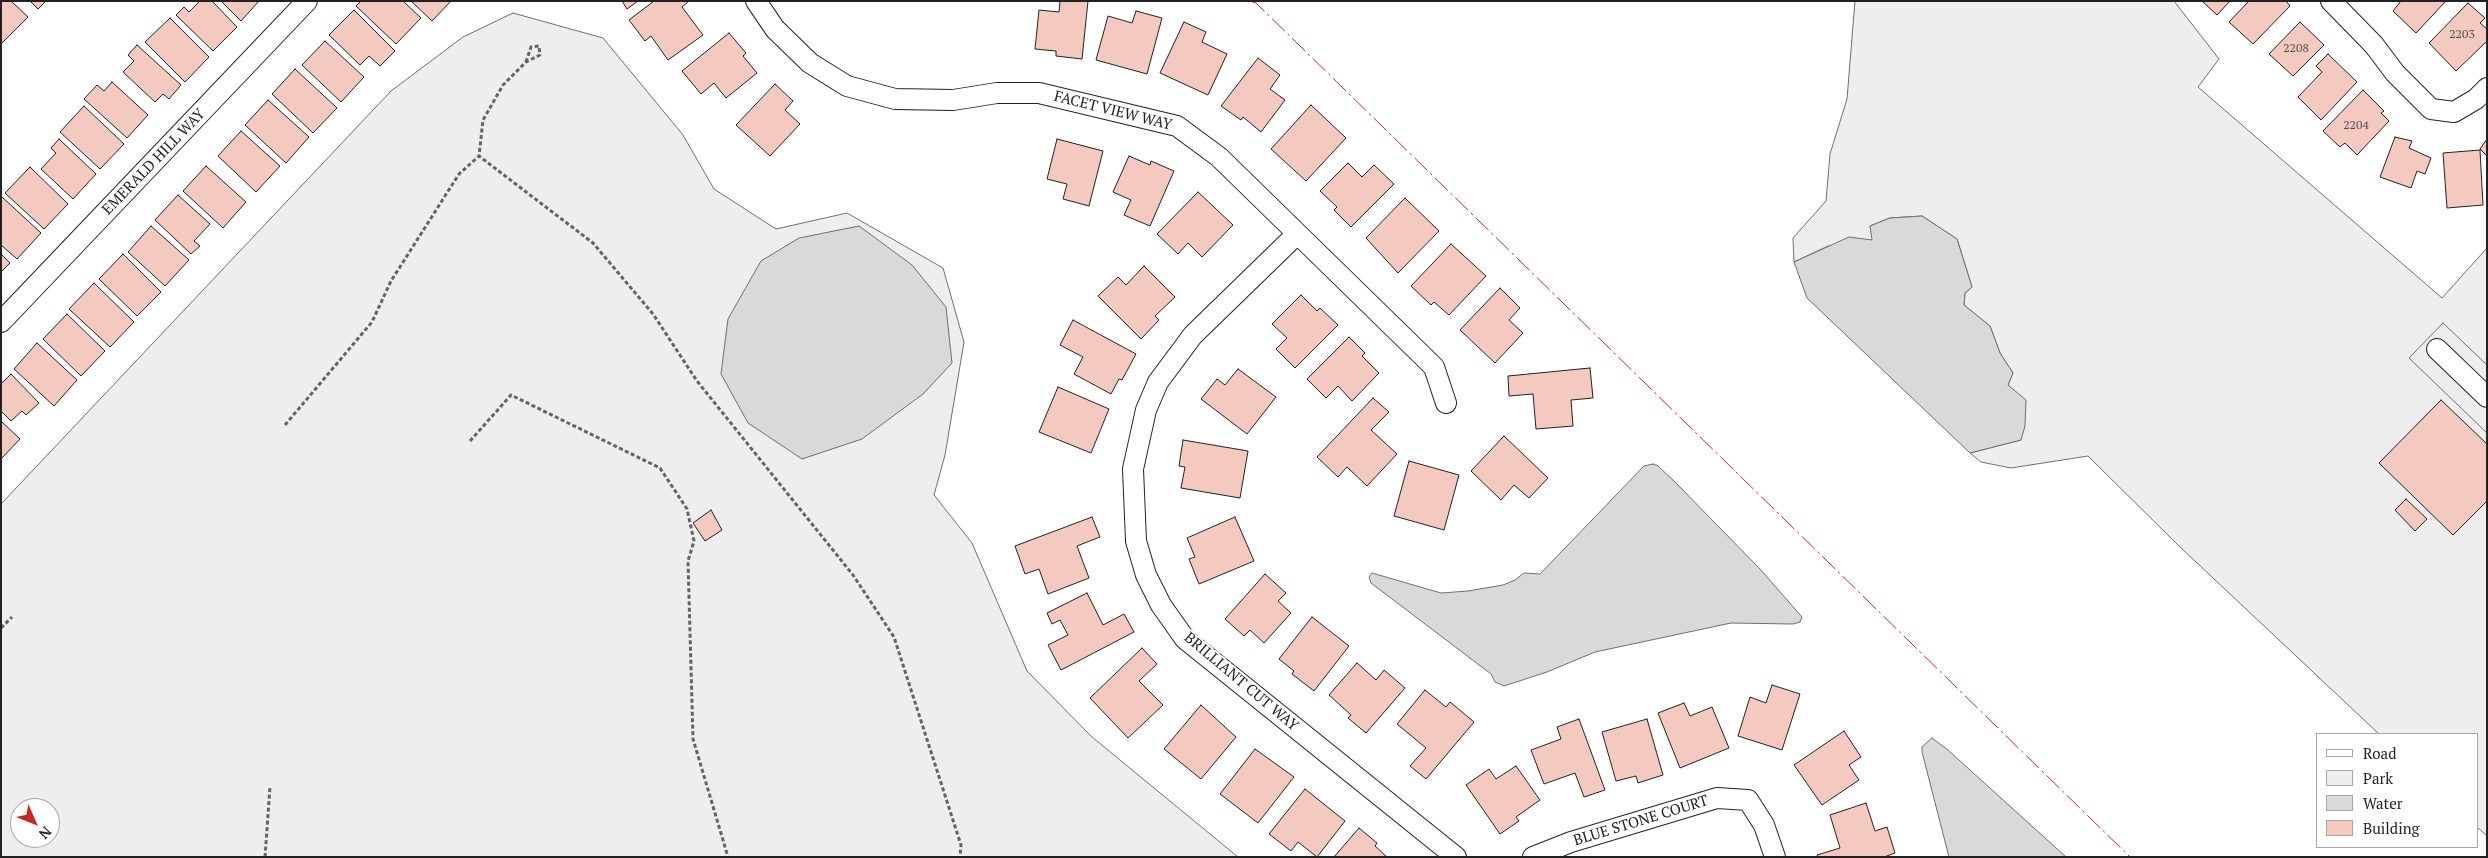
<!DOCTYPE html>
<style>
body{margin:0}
#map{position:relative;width:2488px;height:858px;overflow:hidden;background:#fff;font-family:"PT Serif",serif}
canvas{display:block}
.frame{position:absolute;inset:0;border:2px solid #222;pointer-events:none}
.legend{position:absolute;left:2316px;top:733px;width:162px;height:115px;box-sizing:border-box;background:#fff;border:1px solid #a7a7a7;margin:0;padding:6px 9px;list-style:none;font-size:15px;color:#222}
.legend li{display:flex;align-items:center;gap:10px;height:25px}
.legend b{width:25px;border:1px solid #a7a7a7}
.north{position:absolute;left:10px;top:798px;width:50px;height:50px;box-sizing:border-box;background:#fff;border:1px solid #a7a7a7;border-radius:50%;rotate:134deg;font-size:14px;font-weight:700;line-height:20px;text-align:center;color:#222}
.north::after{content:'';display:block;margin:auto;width:18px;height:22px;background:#c62828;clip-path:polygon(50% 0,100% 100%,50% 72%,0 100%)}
</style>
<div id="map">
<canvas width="2488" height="858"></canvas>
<div class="frame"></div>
<ul class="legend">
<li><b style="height:6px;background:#fff"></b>Road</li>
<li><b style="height:14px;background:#eee"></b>Park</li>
<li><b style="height:14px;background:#d9d9d9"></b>Water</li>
<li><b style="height:14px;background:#f3c9c0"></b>Building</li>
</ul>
<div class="north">N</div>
</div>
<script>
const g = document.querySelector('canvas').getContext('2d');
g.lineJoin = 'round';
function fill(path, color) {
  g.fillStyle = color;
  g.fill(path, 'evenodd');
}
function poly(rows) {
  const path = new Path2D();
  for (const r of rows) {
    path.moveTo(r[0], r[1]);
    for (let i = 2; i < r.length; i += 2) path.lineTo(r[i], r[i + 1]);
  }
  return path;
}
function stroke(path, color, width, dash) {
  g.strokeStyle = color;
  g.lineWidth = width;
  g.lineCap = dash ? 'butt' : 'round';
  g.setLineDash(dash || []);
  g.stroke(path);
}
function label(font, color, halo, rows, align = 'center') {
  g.font = font + ' "PT Serif",serif';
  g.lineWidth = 4;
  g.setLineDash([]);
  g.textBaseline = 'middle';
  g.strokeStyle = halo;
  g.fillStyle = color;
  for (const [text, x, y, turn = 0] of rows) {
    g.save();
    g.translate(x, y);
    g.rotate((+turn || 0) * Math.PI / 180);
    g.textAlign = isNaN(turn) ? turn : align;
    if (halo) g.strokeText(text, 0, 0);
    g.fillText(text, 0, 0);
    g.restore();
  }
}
const green = poly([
 [1855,1,2174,1,2219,59,2198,87,2442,298,2487,248,2487,836,2477,827,2477,734,2379,734,2179,546,2088,456,2011,468,1981,462,1970,453,2021,440,2008,385,2013,373,2000,353,1990,326,1964,305,1965,293,1972,287,1957,239,1922,216,1890,218,1870,226,1873,240,1828,246,1794,262,1793,238,1826,201,1830,154,1847,99,1855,1],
 [513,13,603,38,683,135,714,189,776,229,847,213,943,268,964,342,945,455,934,495,972,543,1027,671,1092,737,1238,857,1,857,1,504,391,91,463,37,513,13],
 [20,808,50,808,50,838,20,838,20,808]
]);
fill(green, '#eee');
stroke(green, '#6f6f6f', 1);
const parking = poly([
 [2443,323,2487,365,2487,433,2409,358,2443,323]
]);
fill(parking, '#ededed');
stroke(parking, '#6f6f6f', 1);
const water = poly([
 [1922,216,1957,239,1972,287,1965,293,1964,305,1990,326,2000,353,2013,373,2008,385,2026,400,2025,426,2021,440,1970,453,1807,298,1794,262,1849,237,1872,240,1870,226,1890,218,1922,216],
 [859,226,912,265,946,307,952,363,923,394,862,439,802,459,748,423,721,374,728,319,761,261,799,238,859,226],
 [1653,464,1658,466,1675,482,1760,569,1802,617,1800,622,1793,624,1731,623,1595,652,1547,672,1504,686,1495,682,1491,674,1371,583,1369,577,1372,573,1441,593,1468,591,1503,585,1515,580,1524,573,1540,574,1644,466,1653,464],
 [1932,738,1948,750,2066,857,1949,857,1922,752,1922,747,1932,738]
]);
fill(water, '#d9d9d9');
stroke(water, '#6f6f6f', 1);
const building = poly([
 [1,1,11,1,28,17,1,44,1,1],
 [30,1,46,1,38,9,30,1],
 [200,1,212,1,237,27,213,51,176,15,184,7,189,12,200,1],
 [221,1,259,1,241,21,221,1],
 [361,1,403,1,421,18,396,44,356,6,361,1],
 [411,1,451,1,432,21,411,1],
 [622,1,638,1,627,9,622,1],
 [654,1,689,1,682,7,703,35,668,60,651,36,645,41,629,20,654,1],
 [1060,1,1088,1,1082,59,1056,56,1056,51,1035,49,1039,10,1059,12,1060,1],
 [2202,1,2230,1,2217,15,2202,1],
 [2249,1,2286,1,2290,6,2253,44,2229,22,2249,1],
 [2401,1,2446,1,2416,33,2393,11,2401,1],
 [2468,3,2485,18,2480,23,2487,29,2487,41,2456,71,2429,43,2468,3],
 [354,10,395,51,380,66,369,56,360,65,329,35,354,10],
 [1136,11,1162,18,1147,74,1096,60,1108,16,1132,23,1136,11],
 [170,18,209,57,185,82,145,42,170,18],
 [1184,22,1206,32,1202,42,1227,54,1208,95,1160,73,1184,22],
 [2300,22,2324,45,2293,76,2269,54,2300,22],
 [729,33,746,53,743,56,757,73,726,98,714,83,701,94,682,71,729,33],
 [325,41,364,77,341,102,302,65,325,41],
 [137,45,181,85,169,99,163,94,155,102,123,72,134,61,128,55,137,45],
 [2328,54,2357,82,2321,120,2298,97,2322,72,2316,66,2328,54],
 [1258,58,1280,75,1270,89,1285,100,1261,132,1243,117,1241,120,1221,106,1258,58],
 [295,69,337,108,313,133,272,94,295,69],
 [112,82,148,115,127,138,84,99,97,85,104,91,112,82],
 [775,84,793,101,785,110,800,124,770,156,736,125,775,84],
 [2363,90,2384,111,2381,113,2389,121,2357,155,2345,143,2340,147,2323,131,2363,90],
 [268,100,309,137,286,163,245,125,268,100],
 [1311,105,1346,138,1306,181,1271,149,1311,105],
 [84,106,124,144,100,169,60,132,84,106],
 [241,131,280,166,256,192,218,156,241,131],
 [2395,137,2412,141,2409,148,2431,158,2425,174,2417,171,2411,188,2380,177,2395,137],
 [59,139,96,174,73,199,41,169,56,153,51,148,59,139],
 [1057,139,1103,151,1089,206,1063,199,1067,184,1047,179,1057,139],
 [2487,139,2487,156,2480,149,2487,139],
 [2480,150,2483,205,2447,208,2443,153,2480,150],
 [1129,156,1150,165,1151,161,1174,171,1150,226,1124,215,1131,200,1113,192,1129,156],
 [1348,163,1362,177,1374,165,1394,184,1351,227,1334,210,1337,207,1320,191,1348,163],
 [206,166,246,202,223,228,183,191,206,166],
 [30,167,68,204,44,229,5,193,30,167],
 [1198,192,1233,225,1202,257,1188,243,1178,254,1157,234,1198,192],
 [178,195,210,224,194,241,200,246,191,254,155,220,178,195],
 [1,196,41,233,17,259,1,245,1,196],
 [1405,198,1439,231,1398,273,1366,238,1405,198],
 [151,226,189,260,165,286,128,252,151,226],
 [1451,244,1486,276,1449,315,1434,302,1431,305,1411,286,1451,244],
 [1,254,10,263,1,272,1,254],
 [123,254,161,292,137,316,99,279,123,254],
 [1144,266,1175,297,1155,316,1159,320,1141,339,1098,296,1118,277,1126,285,1144,266],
 [94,283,134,322,110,347,69,309,94,283],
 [1500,288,1520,308,1509,320,1523,333,1495,363,1460,330,1500,288],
 [1301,295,1317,311,1320,308,1338,325,1295,368,1276,349,1287,338,1272,324,1301,295],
 [67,314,105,351,81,376,43,339,67,314],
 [1073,320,1136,354,1122,380,1119,379,1111,394,1074,374,1083,357,1060,345,1073,320],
 [1349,337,1365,353,1362,356,1379,373,1352,401,1338,386,1326,398,1307,379,1349,337],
 [37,343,77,380,54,406,14,369,37,343],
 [1590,368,1593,398,1571,400,1573,426,1536,429,1533,394,1509,396,1508,376,1590,368],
 [1238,369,1276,397,1247,434,1201,399,1217,379,1225,385,1238,369],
 [11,374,39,403,26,415,22,411,11,421,1,411,1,384,11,374],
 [1058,387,1109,409,1091,453,1039,432,1058,387],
 [1373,398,1389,412,1371,430,1397,454,1367,486,1347,467,1338,477,1317,457,1373,398],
 [2441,400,2487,444,2487,501,2453,535,2379,463,2441,400],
 [1,421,20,439,1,459,1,421],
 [1504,436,1548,478,1529,498,1514,485,1501,500,1471,471,1504,436],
 [1183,440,1248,451,1240,498,1181,488,1185,467,1179,466,1183,440],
 [1409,461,1459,475,1444,530,1394,516,1409,461],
 [2406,499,2427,519,2415,531,2395,510,2406,499],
 [711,510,722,530,705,541,693,523,711,510],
 [1092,517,1100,537,1077,546,1089,578,1048,594,1039,569,1025,574,1015,546,1092,517],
 [1235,517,1254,561,1199,584,1189,559,1195,557,1187,538,1235,517],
 [1265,574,1286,593,1278,601,1291,613,1264,643,1250,630,1244,636,1225,619,1265,574],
 [1087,593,1103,625,1124,614,1134,632,1061,670,1048,645,1068,635,1060,620,1052,624,1047,613,1087,593],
 [1312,617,1349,646,1314,691,1292,674,1294,671,1279,659,1312,617],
 [1142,648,1157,664,1139,681,1163,705,1128,738,1090,698,1142,648],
 [1357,663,1376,680,1384,670,1405,688,1366,733,1348,718,1351,715,1329,695,1357,663],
 [1772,685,1800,694,1782,750,1738,736,1750,697,1766,703,1772,685],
 [1425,690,1446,707,1450,702,1474,722,1426,779,1410,766,1426,748,1397,724,1425,690],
 [1684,703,1690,716,1712,707,1729,748,1680,768,1658,713,1684,703],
 [1201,705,1236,737,1201,779,1164,749,1201,705],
 [1579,719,1605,790,1584,797,1575,773,1544,784,1531,750,1561,739,1557,727,1579,719],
 [1647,719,1663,775,1638,783,1636,776,1616,781,1602,732,1647,719],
 [1844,731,1861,757,1849,765,1859,780,1822,805,1794,765,1844,731],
 [1255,749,1294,777,1258,823,1220,794,1255,749],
 [1516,766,1540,800,1516,817,1519,821,1500,834,1466,785,1489,769,1496,779,1516,766],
 [1305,789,1345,821,1317,857,1298,842,1291,851,1269,834,1305,789],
 [1866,803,1875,831,1887,827,1895,853,1884,857,1818,857,1817,855,1840,848,1830,815,1866,803],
 [1359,828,1377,843,1375,846,1387,857,1334,857,1359,828]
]);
fill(building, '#f3c9c0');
stroke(building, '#222', 1);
const minor = poly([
 [756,1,775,29,810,63,847,86,895,99,953,100,997,93,1039,93,1177,126,1219,157,1434,367,1446,403],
 [2331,1,2374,45,2395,73,2431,109,2454,112,2476,99,2487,88],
 [1297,234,1193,335,1158,382,1146,410,1133,469,1136,541,1146,575,1161,605,1185,639,1456,857],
 [1,322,307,1],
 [2437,349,2487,397],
 [1533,857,1571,842,1717,798,1748,800,1764,825,1775,857]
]);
stroke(minor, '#222', 22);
stroke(poly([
 [526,62,531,47,539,46,540,55,526,62,503,85,483,120,479,156,593,243,653,314,697,381,853,575,894,637,961,845,960,857],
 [285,425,372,322,391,281,459,174,479,156],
 [470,441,511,395,660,468,687,509,694,541,688,561,693,739,728,857],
 [1,628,12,617],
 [265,857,270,787]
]), '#646464', 3, [4, 2.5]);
stroke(minor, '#fff', 20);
stroke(poly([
 [1250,1,1256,3,2130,857]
]), '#c62828', 1, [18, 4, 2.5, 4]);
label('12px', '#564c4a', null, [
 ["2203",2462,35],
 ["2208",2296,49],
 ["2204",2356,126]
]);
label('15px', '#222', '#fff', [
 ["FACET VIEW WAY",1113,111,14],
 ["EMERALD HILL WAY",154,162,-46],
 ["BRILLIANT CUT WAY",1241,682,40],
 ["BLUE STONE COURT",1641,821,-17]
]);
</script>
